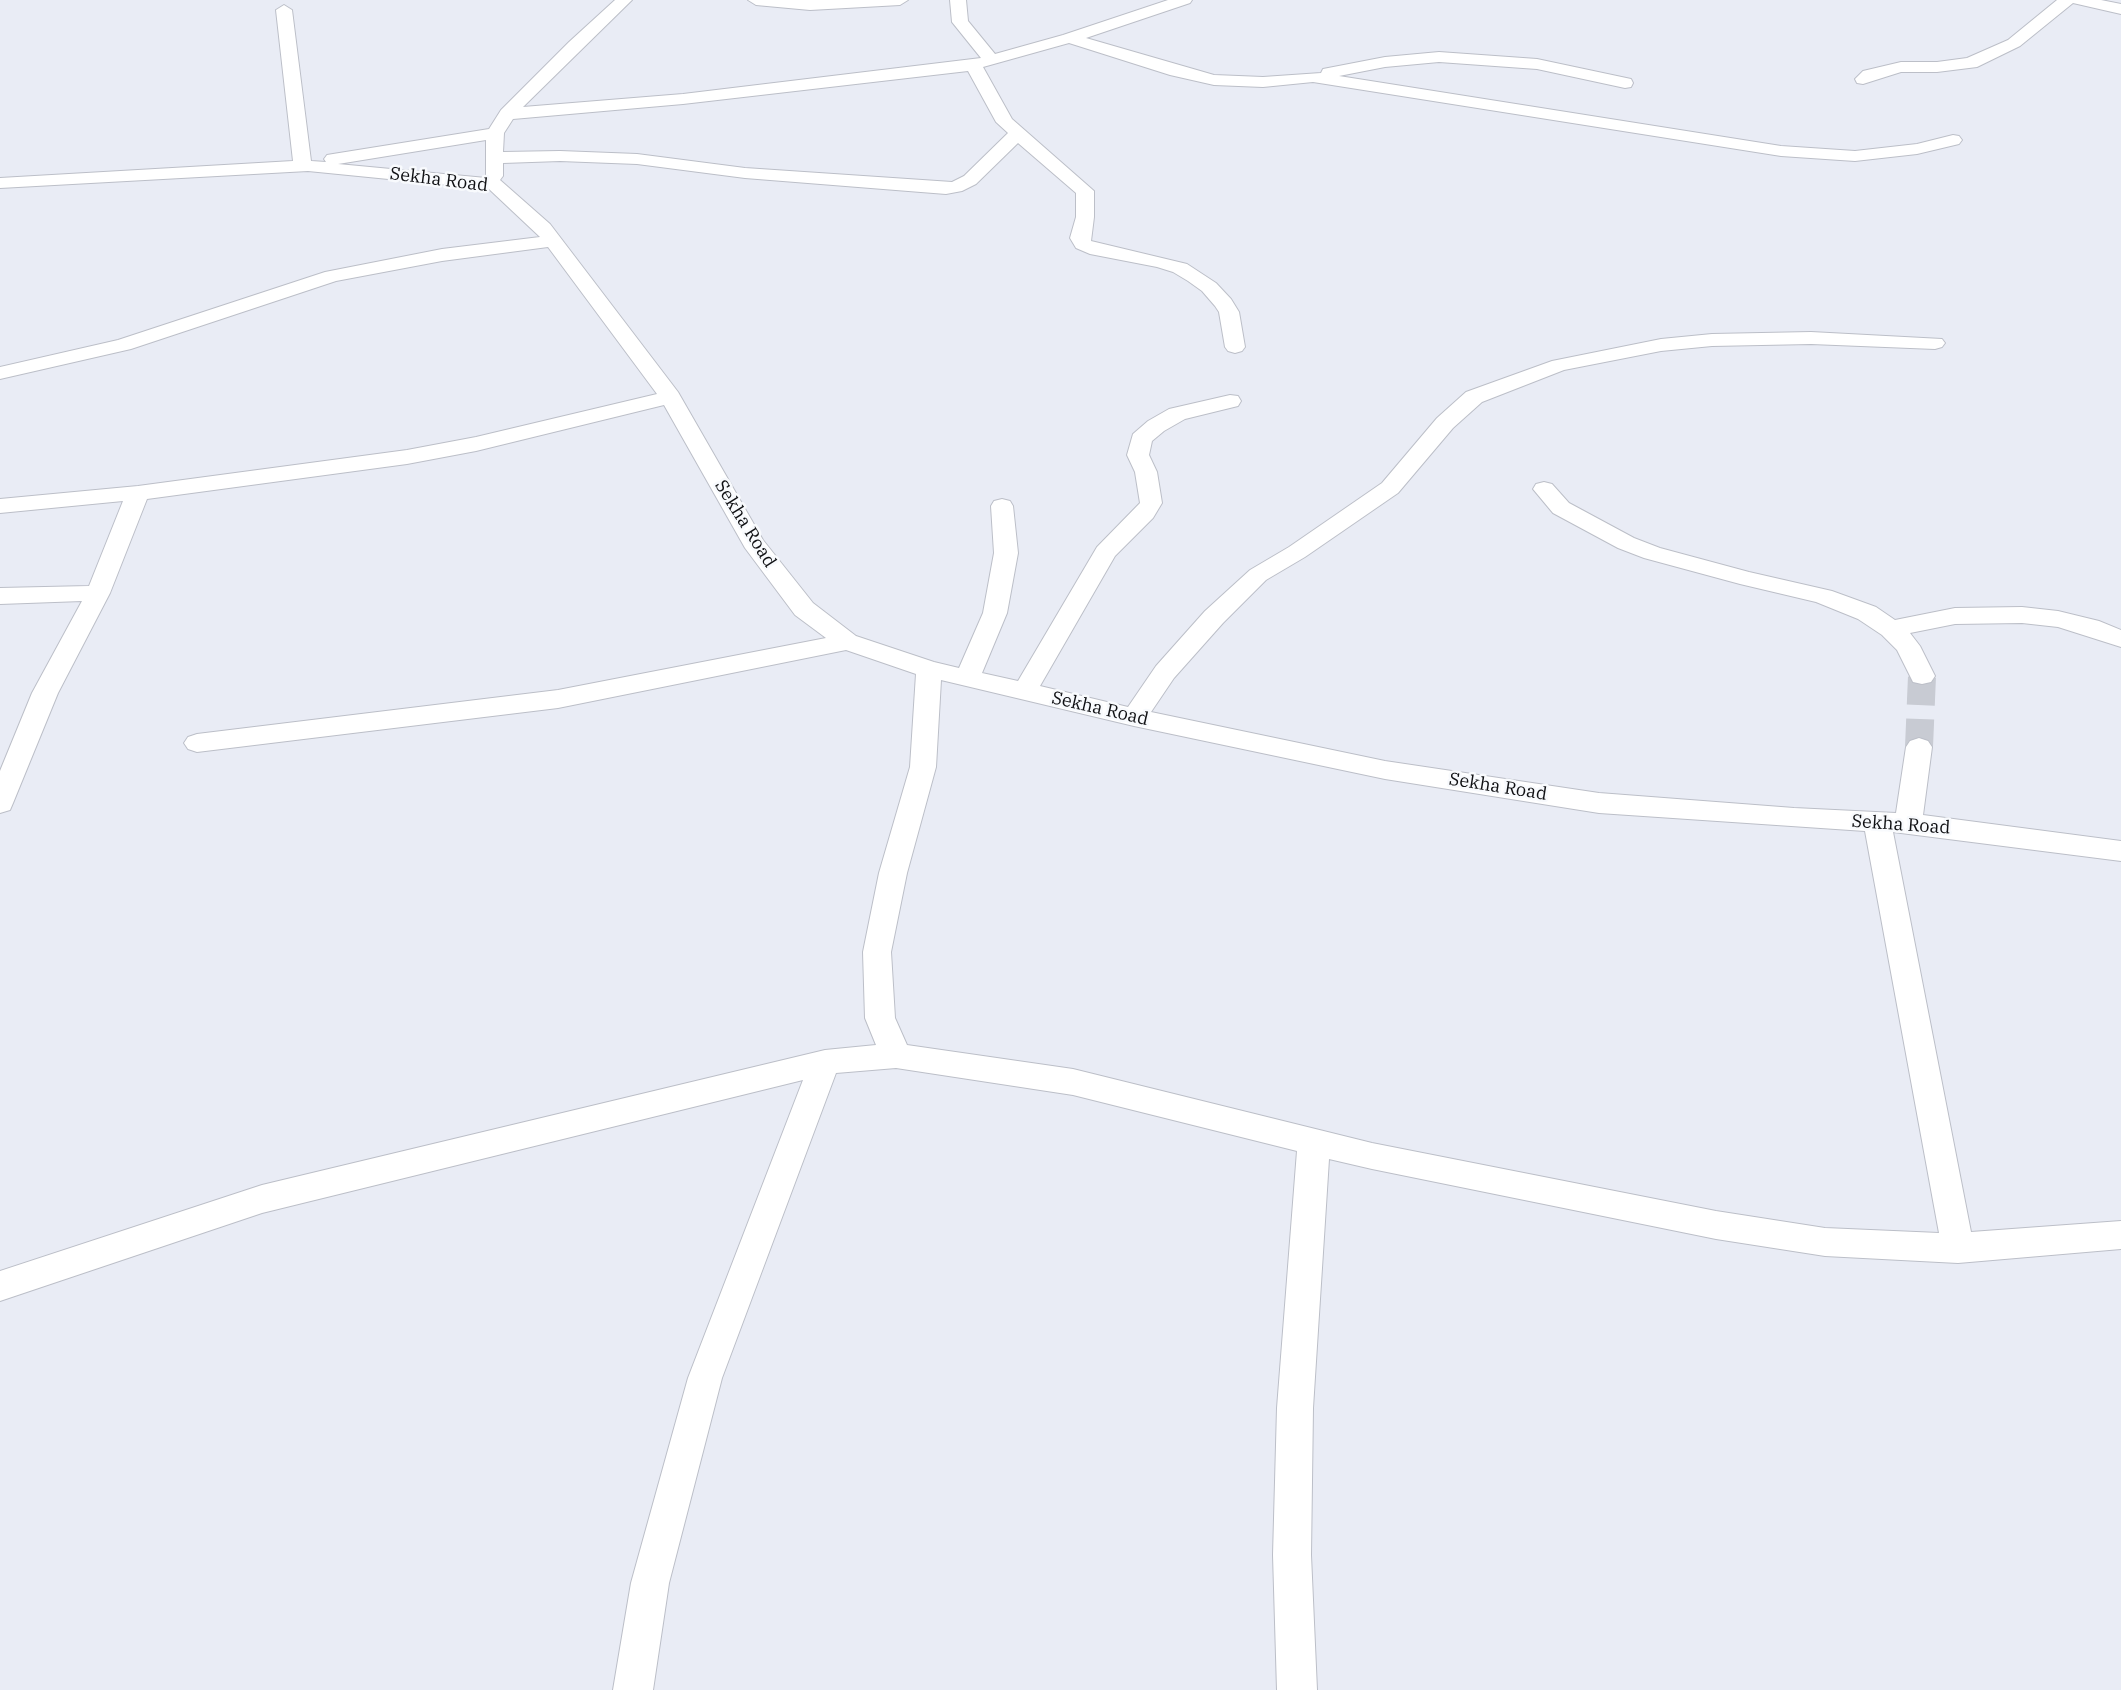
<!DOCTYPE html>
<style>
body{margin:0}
canvas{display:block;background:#e9ecf5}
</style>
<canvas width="2121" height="1690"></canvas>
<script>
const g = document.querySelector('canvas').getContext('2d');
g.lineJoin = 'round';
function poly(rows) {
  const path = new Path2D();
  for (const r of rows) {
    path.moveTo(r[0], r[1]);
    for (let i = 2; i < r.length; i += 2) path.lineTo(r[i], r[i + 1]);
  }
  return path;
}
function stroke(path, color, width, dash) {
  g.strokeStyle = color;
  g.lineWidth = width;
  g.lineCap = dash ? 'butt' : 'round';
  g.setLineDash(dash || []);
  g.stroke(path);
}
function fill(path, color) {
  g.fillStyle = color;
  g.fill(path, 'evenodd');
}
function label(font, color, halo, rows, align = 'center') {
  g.font = font + ' "IBM Plex Serif",serif';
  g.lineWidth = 5;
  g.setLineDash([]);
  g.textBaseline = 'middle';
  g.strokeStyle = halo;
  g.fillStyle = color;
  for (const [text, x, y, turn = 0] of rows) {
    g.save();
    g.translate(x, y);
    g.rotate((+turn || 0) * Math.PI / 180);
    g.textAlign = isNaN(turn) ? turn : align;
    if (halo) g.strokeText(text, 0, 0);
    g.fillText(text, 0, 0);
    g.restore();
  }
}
stroke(poly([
 [1919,747,1922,676]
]), '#c8cbd3', 28, [28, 14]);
const minor = poly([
 [615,0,632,0,523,107,683,94,981,58,952,22,950,0,966,0,968,21,995,54,1063,35,1168,0,1192,0,1190,3,1086,38,1214,75,1263,77,1321,73,1323,69,1385,57,1439,52,1537,59,1631,79,1633,83,1631,87,1625,88,1537,69,1439,62,1385,67,1339,76,1781,146,1855,151,1917,144,1953,135,1959,136,1962,140,1959,144,1917,154,1855,161,1781,156,1313,82,1263,87,1214,85,1170,75,1069,43,983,67,1012,119,1094,191,1094,217,1091,241,1187,264,1216,283,1231,299,1239,312,1245,347,1242,351,1235,353,1228,351,1225,347,1219,312,1215,306,1202,291,1188,281,1173,272,1157,267,1090,254,1076,248,1070,238,1076,217,1076,193,1018,143,976,184,962,191,946,194,745,178,637,164,560,161,503,163,503,176,500,180,550,224,678,392,763,540,813,603,856,636,934,662,959,668,983,613,994,553,991,506,994,501,1002,499,1010,501,1013,506,1018,553,1007,613,982,673,1018,681,1097,547,1140,503,1135,472,1127,455,1133,434,1148,421,1169,409,1230,395,1238,396,1241,401,1238,406,1185,419,1164,431,1152,441,1149,455,1157,472,1162,503,1153,518,1115,556,1040,686,1128,707,1156,666,1205,611,1250,570,1289,547,1382,483,1437,418,1466,392,1552,361,1661,339,1712,334,1811,332,1942,339,1945,343,1942,347,1935,349,1811,344,1712,346,1661,351,1564,370,1482,402,1453,428,1398,493,1305,557,1266,580,1223,623,1174,678,1151,712,1385,761,1599,793,1794,808,1896,813,1906,747,1910,741,1919,738,1928,741,1932,747,1923,815,2121,841,2121,861,1893,832,1971,1232,2121,1221,2121,1249,1958,1263,1825,1256,1716,1239,1372,1169,1329,1159,1313,1408,1311,1555,1317,1690,1277,1690,1273,1555,1277,1408,1297,1151,1073,1095,896,1068,836,1073,722,1378,669,1583,653,1690,613,1690,631,1583,688,1378,803,1080,262,1213,0,1301,0,1271,262,1185,825,1050,876,1045,865,1018,863,952,879,873,910,767,916,674,846,650,558,708,197,752,188,749,184,743,188,737,197,734,558,690,826,638,795,615,745,548,664,405,476,451,407,464,147,499,110,593,58,693,13,803,10,810,0,813,0,771,32,693,82,601,0,604,0,588,89,586,123,501,0,513,0,499,138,486,407,450,476,437,657,394,548,247,442,261,336,281,131,349,0,379,0,367,118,340,325,272,442,249,540,237,489,189,308,171,0,188,0,178,293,161,276,10,284,5,292,10,311,161,326,162,324,159,327,155,333,154,489,129,501,110,569,42,615,0],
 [968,71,996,122,1008,133,964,176,952,182,745,168,637,154,560,151,503,152,504,133,513,119,683,104,968,71],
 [486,140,486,178,338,164,486,140],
 [941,680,1134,726,1385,779,1599,813,1865,831,1939,1233,1825,1228,1716,1211,1372,1143,1073,1069,907,1045,895,1018,891,952,907,873,936,767,941,680],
 [748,0,908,0,900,5,810,10,756,5,748,0],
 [2057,0,2101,0,2121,4,2121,14,2073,3,2020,46,1977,67,1937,72,1901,72,1863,84,1857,83,1855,79,1863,71,1901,62,1937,62,1967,58,2008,40,2057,0],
 [1544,482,1552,484,1569,503,1634,538,1660,548,1749,572,1832,591,1876,607,1895,620,1955,608,2022,607,2058,611,2099,621,2121,630,2121,647,2058,627,2022,623,1955,624,1910,633,1920,646,1935,676,1931,682,1922,684,1913,682,1897,650,1882,635,1858,619,1816,602,1740,584,1644,558,1618,548,1553,513,1533,489,1536,484,1544,482]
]);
stroke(minor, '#bcbfc8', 2);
fill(minor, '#fff');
label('18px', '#0f1013', '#f8fafd', [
 ["Sekha Road",439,180,7],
 ["Sekha Road",745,524,58],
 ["Sekha Road",1100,709,13],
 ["Sekha Road",1498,787,9],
 ["Sekha Road",1901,825,4]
]);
</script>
